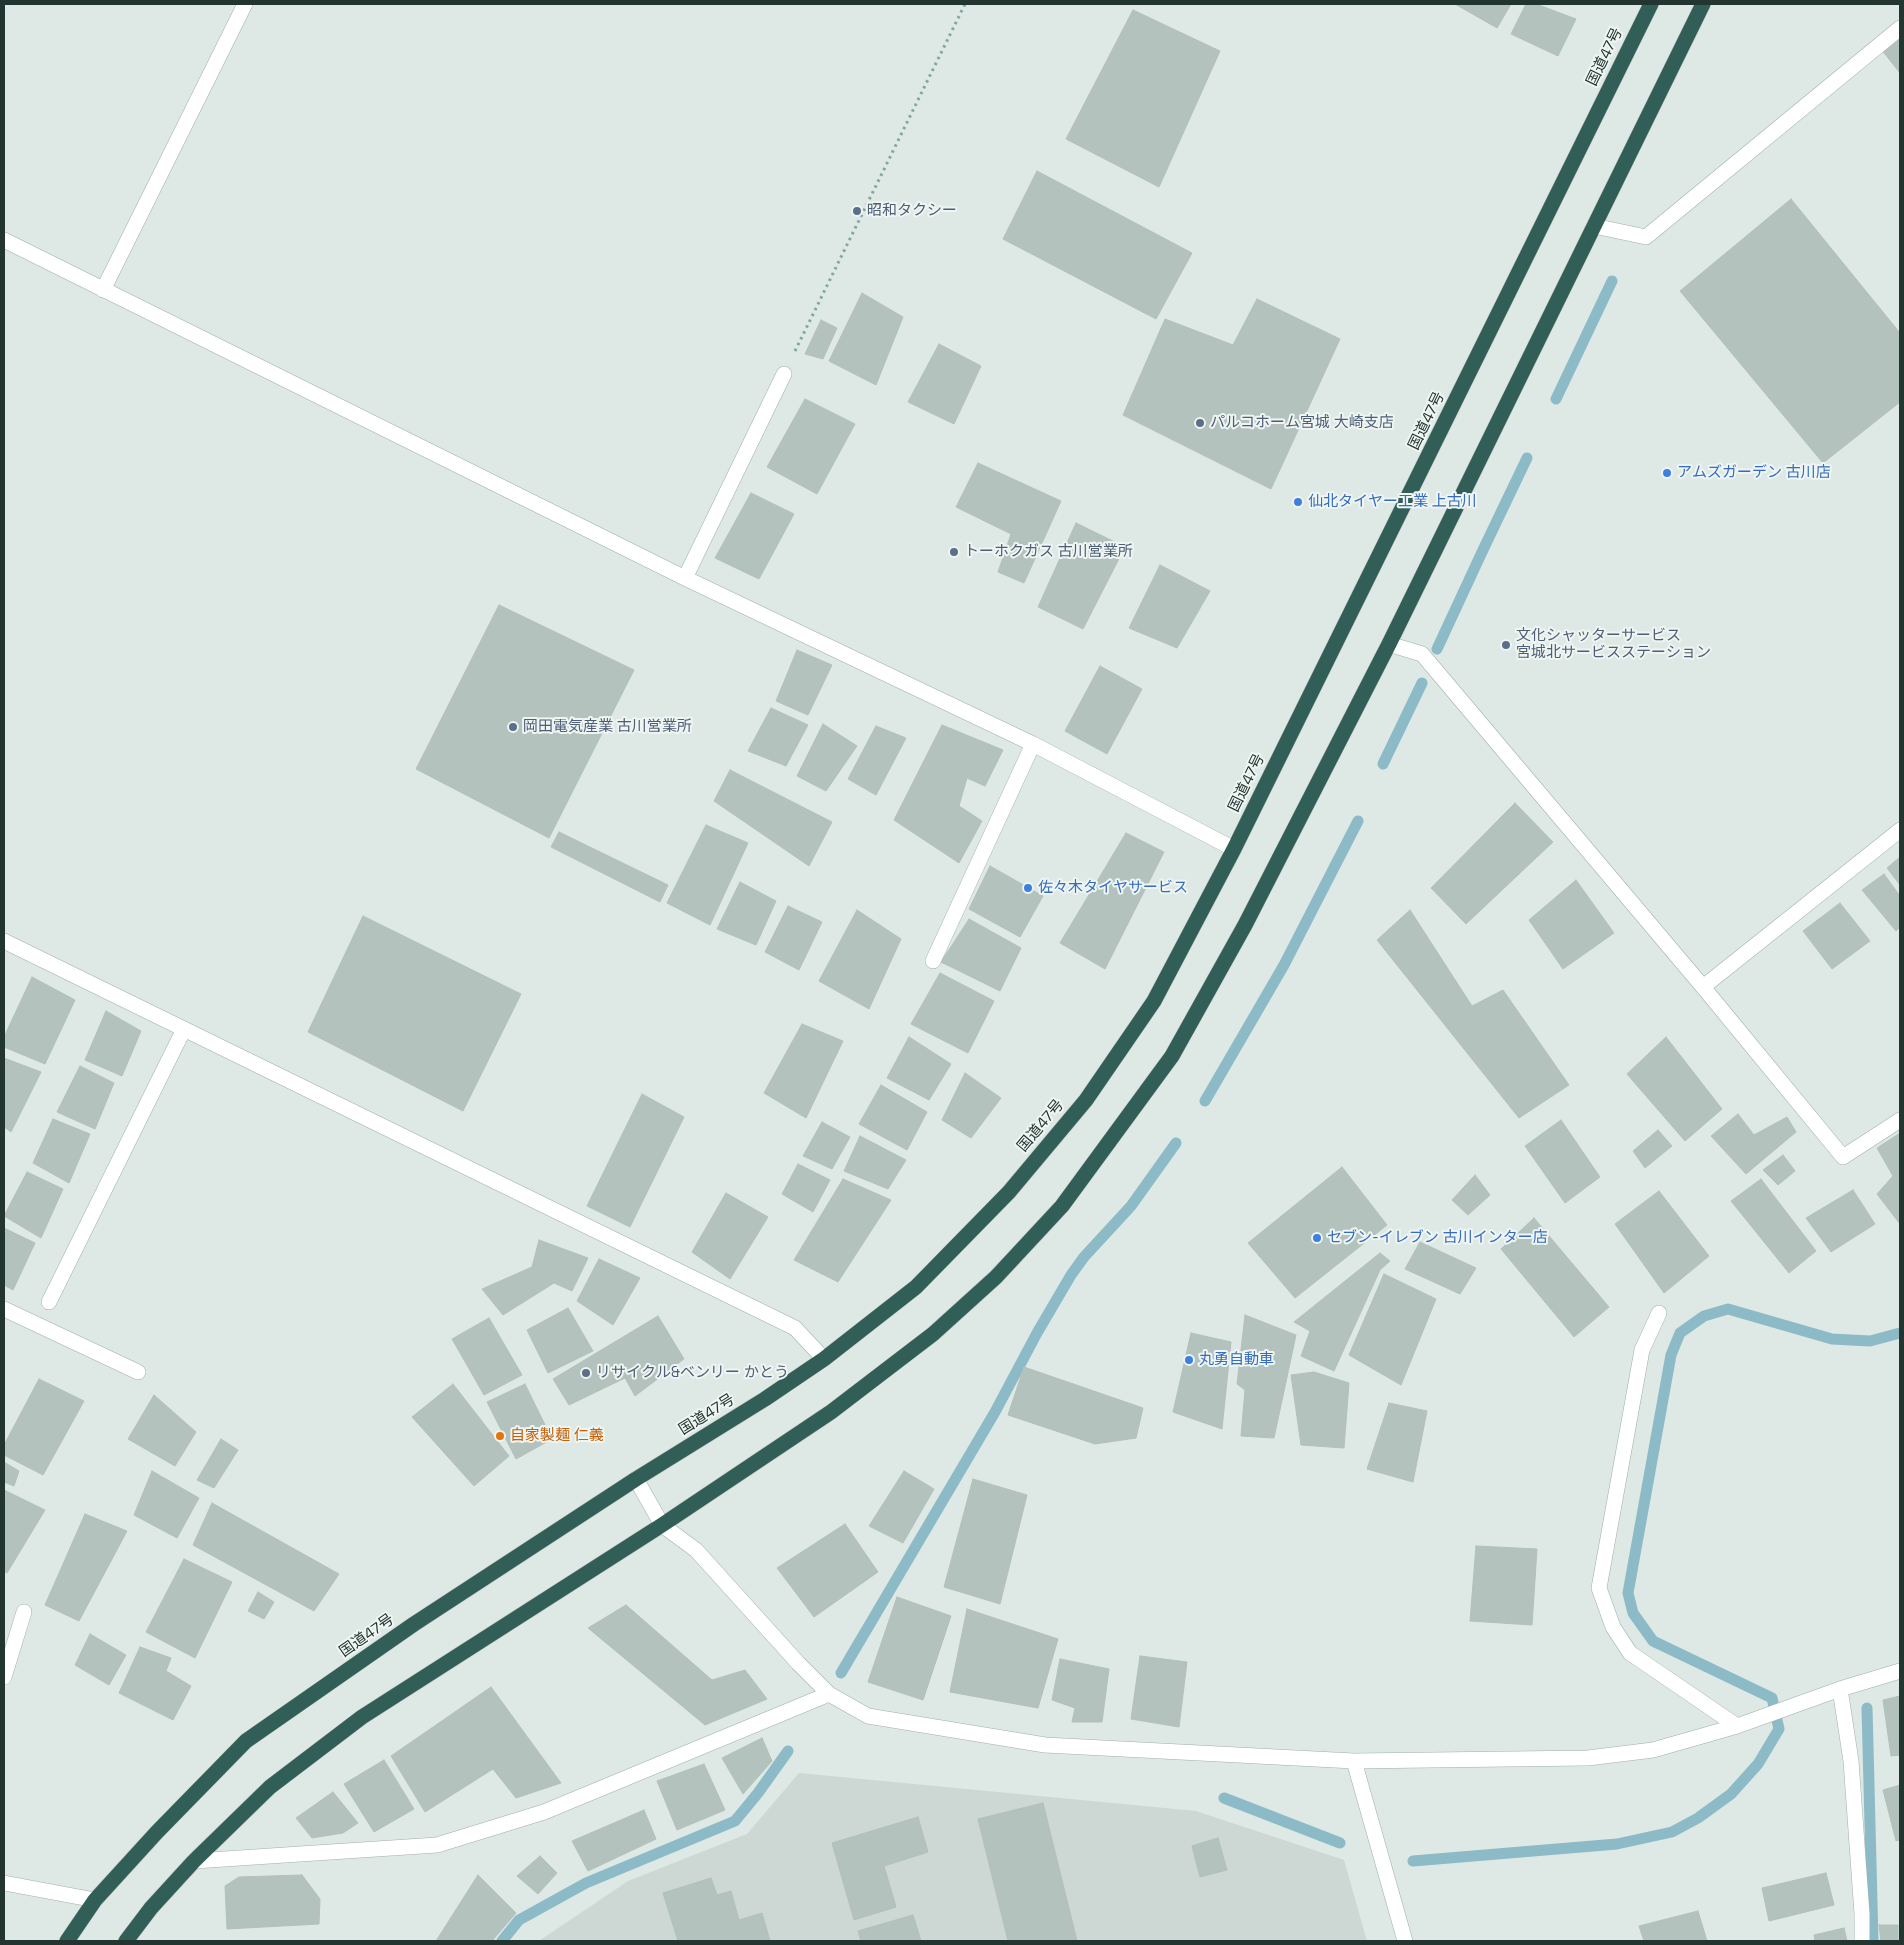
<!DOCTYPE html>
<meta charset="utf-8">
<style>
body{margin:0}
#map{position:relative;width:1904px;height:1945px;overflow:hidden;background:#dee8e4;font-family:"Space Grotesk",sans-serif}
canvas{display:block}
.frame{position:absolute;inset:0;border:5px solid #223531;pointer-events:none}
</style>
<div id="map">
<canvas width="1904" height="1945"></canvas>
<div class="frame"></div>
</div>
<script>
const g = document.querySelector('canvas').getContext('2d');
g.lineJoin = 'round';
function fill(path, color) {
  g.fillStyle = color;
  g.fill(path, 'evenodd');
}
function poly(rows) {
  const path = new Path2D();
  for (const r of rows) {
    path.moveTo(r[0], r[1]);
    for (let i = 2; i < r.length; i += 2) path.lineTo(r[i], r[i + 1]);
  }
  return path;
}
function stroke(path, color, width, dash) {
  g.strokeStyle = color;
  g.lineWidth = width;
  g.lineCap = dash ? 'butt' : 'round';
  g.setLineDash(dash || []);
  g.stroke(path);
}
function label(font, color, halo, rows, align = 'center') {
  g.font = font + ' "Space Grotesk","Noto Sans JP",sans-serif';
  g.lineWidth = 4;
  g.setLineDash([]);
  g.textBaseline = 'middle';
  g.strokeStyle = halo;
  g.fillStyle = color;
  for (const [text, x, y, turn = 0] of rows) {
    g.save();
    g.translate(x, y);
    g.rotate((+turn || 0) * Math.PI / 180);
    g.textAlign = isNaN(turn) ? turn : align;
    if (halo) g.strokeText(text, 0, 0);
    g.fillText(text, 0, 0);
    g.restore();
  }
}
fill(poly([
 [799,1773,1196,1811,1344,1860,1367,1941,539,1941,628,1881,747,1834]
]), '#cdd7d3');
stroke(poly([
 [1556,399,1612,281],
 [1437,649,1482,552,1527,458],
 [1383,764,1422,683],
 [1205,1101,1284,965,1358,821],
 [841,1673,995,1412,1037,1333,1071,1275,1084,1257,1131,1206,1176,1143],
 [1867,1708,1873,1941],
 [1224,1798,1340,1843],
 [1413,1861,1617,1844,1672,1832,1698,1818,1731,1794,1758,1764,1779,1729,1772,1698,1653,1641,1633,1613,1628,1593,1671,1355,1680,1333,1704,1316,1728,1309,1832,1339,1870,1341,1900,1333],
 [502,1941,519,1920,586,1883,735,1821,758,1793,788,1751]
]), '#8cbbc7', 11);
const building = poly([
 [1455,4,1511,4,1497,28,1455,4],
 [1526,4,1536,4,1576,19,1558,56,1511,34,1526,4],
 [1133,10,1220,51,1159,187,1066,139,1133,10],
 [1900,36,1900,73,1881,49,1900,36],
 [1037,171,1192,253,1156,319,1003,239,1037,171],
 [1791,199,1900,333,1900,402,1823,463,1680,291,1791,199],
 [862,293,903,317,876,385,829,361,862,293],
 [1257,299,1340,339,1271,489,1123,415,1165,319,1233,345,1257,299],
 [821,320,837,328,823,359,805,354,821,320],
 [939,344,981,366,954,424,908,402,939,344],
 [805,399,855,424,817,494,767,467,805,399],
 [978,463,1061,501,1024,583,998,572,1011,534,956,507,978,463],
 [751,493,794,514,759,579,715,558,751,493],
 [1076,523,1125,547,1083,629,1038,607,1076,523],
 [1160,565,1210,591,1177,648,1129,628,1160,565],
 [499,605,634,670,549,838,416,769,499,605],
 [797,650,832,665,808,715,776,701,797,650],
 [1100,666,1142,689,1107,754,1065,731,1100,666],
 [771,708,808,725,786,766,748,751,771,708],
 [823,724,857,746,826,791,797,776,823,724],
 [942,725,1003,750,985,786,967,778,959,806,982,821,959,863,894,820,942,725],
 [876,726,906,738,876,795,848,779,876,726],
 [730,770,832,822,809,866,714,801,730,770],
 [1515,803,1553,842,1466,924,1431,888,1515,803],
 [706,825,748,843,710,925,667,903,706,825],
 [559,832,668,885,660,902,551,847,559,832],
 [1126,833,1164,852,1105,969,1060,943,1126,833],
 [1900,857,1900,885,1887,868,1900,857],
 [990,866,1043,896,1020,937,969,909,990,866],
 [1884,874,1900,896,1900,927,1896,931,1862,890,1884,874],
 [1576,880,1614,933,1563,969,1529,920,1576,880],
 [740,882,776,901,756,945,717,929,740,882],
 [1840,903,1870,941,1832,969,1803,931,1840,903],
 [788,906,822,922,799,970,765,952,788,906],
 [857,910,901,939,869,1009,819,981,857,910],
 [1410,910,1472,1006,1503,990,1569,1085,1519,1118,1377,940,1410,910],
 [363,916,521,994,463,1111,308,1032,363,916],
 [969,919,1021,948,1000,991,941,962,969,919],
 [940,973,994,1001,968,1053,911,1024,940,973],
 [32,977,75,1000,45,1064,4,1047,4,1037,32,977],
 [106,1011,141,1031,122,1076,85,1060,106,1011],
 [802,1024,843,1041,806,1118,764,1093,802,1024],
 [909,1037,951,1064,929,1100,887,1078,909,1037],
 [1666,1037,1722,1109,1685,1141,1627,1074,1666,1037],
 [4,1058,41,1072,11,1132,4,1127,4,1058],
 [80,1066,114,1083,95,1129,57,1112,80,1066],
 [965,1073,1001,1098,971,1138,942,1120,965,1073],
 [881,1085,927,1112,907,1150,859,1124,881,1085],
 [642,1094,684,1117,630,1227,587,1206,642,1094],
 [1738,1114,1754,1135,1787,1117,1796,1132,1746,1174,1711,1136,1738,1114],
 [53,1119,90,1134,69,1183,33,1163,53,1119],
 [1561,1120,1600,1177,1565,1203,1525,1146,1561,1120],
 [822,1122,850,1137,832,1169,803,1156,822,1122],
 [1658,1130,1672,1146,1645,1168,1633,1151,1658,1130],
 [1900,1133,1900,1224,1877,1194,1893,1176,1877,1148,1900,1133],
 [860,1136,906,1160,888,1189,844,1171,860,1136],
 [1783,1155,1795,1171,1778,1185,1763,1170,1783,1155],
 [798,1164,830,1180,813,1212,782,1194,798,1164],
 [1342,1167,1387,1225,1295,1298,1248,1243,1342,1167],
 [27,1172,63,1189,41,1238,4,1216,27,1172],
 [1475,1175,1490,1195,1468,1215,1452,1200,1475,1175],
 [843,1179,891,1200,838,1282,794,1260,843,1179],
 [1761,1179,1816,1251,1789,1273,1731,1201,1761,1179],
 [1853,1190,1875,1224,1831,1252,1806,1218,1853,1190],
 [1659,1191,1709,1256,1664,1293,1615,1224,1659,1191],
 [726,1193,768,1217,730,1279,692,1252,726,1193],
 [1534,1218,1609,1307,1574,1337,1501,1249,1534,1218],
 [4,1228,35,1243,13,1290,4,1285,4,1228],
 [539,1240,588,1258,572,1291,554,1283,503,1315,482,1289,532,1267,539,1240],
 [1420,1242,1476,1268,1460,1294,1405,1269,1420,1242],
 [1380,1253,1390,1261,1380,1270,1334,1371,1301,1356,1310,1331,1294,1322,1380,1253],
 [599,1259,640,1278,613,1325,577,1301,599,1259],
 [1384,1274,1436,1299,1401,1385,1349,1355,1384,1274],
 [568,1308,593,1351,548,1373,527,1330,568,1308],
 [1245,1315,1296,1335,1274,1438,1241,1436,1245,1390,1237,1384,1245,1315],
 [658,1316,684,1359,635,1396,625,1378,569,1405,553,1379,658,1316],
 [489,1318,522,1375,484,1395,452,1339,489,1318],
 [1191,1333,1231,1342,1222,1429,1173,1412,1191,1333],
 [1024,1367,1143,1408,1136,1438,1095,1444,1008,1415,1024,1367],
 [1314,1372,1349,1383,1344,1448,1301,1445,1291,1375,1314,1372],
 [39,1379,84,1401,43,1475,4,1455,4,1445,39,1379],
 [453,1384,509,1456,474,1486,412,1417,453,1384],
 [525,1384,552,1439,516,1459,487,1402,525,1384],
 [154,1395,196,1432,175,1466,128,1439,154,1395],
 [1389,1403,1427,1411,1413,1482,1367,1469,1389,1403],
 [221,1439,238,1450,214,1488,197,1480,221,1439],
 [4,1462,19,1471,14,1486,4,1482,4,1462],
 [152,1471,199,1498,177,1538,134,1515,152,1471],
 [904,1471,934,1489,903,1543,869,1526,904,1471],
 [973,1479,1027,1495,1000,1604,944,1587,973,1479],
 [4,1490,45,1510,7,1573,4,1571,4,1490],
 [212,1503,339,1574,314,1611,193,1545,212,1503],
 [85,1514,127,1531,79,1621,45,1605,85,1514],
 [845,1524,878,1572,814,1617,777,1568,845,1524],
 [1476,1546,1537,1549,1532,1625,1470,1621,1476,1546],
 [184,1559,232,1582,195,1658,146,1632,184,1559],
 [258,1592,274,1602,264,1619,248,1611,258,1592],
 [897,1597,951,1616,923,1700,868,1682,897,1597],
 [626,1605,712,1680,745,1670,767,1699,705,1725,588,1628,626,1605],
 [967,1609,1058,1639,1038,1708,950,1692,967,1609],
 [90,1634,126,1655,109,1685,75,1665,90,1634],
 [140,1647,171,1658,166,1671,191,1686,173,1720,119,1693,140,1647],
 [1140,1656,1187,1662,1179,1727,1131,1719,1140,1656],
 [1060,1659,1109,1669,1102,1722,1072,1722,1075,1708,1052,1700,1060,1659],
 [491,1687,561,1783,516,1798,493,1769,425,1812,391,1756,491,1687],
 [1900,1696,1900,1755,1891,1756,1883,1700,1900,1696],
 [762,1738,772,1761,743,1794,722,1758,762,1738],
 [384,1760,414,1809,374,1832,344,1784,384,1760],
 [704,1764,725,1810,677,1830,657,1781,704,1764],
 [1900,1785,1900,1840,1896,1841,1883,1790,1900,1785],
 [333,1792,358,1823,343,1833,312,1838,296,1818,333,1792],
 [1043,1803,1077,1941,1008,1941,978,1819,1043,1803],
 [644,1810,656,1839,588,1871,572,1841,644,1810],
 [918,1817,928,1852,884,1866,896,1907,854,1920,832,1843,918,1817],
 [1218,1838,1227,1870,1200,1877,1192,1846,1218,1838],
 [540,1856,557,1873,538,1894,517,1876,540,1856],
 [1826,1873,1834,1905,1769,1921,1762,1888,1826,1873],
 [302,1875,320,1899,319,1924,227,1929,225,1886,239,1877,302,1875],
 [478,1875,516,1913,492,1941,436,1941,478,1875],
 [711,1878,717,1895,731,1891,739,1920,762,1913,770,1941,678,1941,663,1893,711,1878],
 [1698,1911,1707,1941,1644,1941,1639,1926,1698,1911],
 [913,1915,921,1941,861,1941,858,1931,913,1915],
 [1879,1925,1898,1925,1898,1941,1881,1941,1879,1925],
 [1844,1928,1847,1941,1815,1941,1814,1935,1844,1928]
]);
fill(building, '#b4c2bd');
stroke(building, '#b2c0bb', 1);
const minor = poly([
 [1594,226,1646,237,1900,28],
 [4,240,685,578,1033,744,1234,849],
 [103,290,245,4],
 [685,578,784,374],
 [1389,644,1422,654,1703,987,1843,1157,1900,1120],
 [4,941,795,1328,824,1359],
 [933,961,1033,744],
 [1703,987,1900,830],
 [49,1302,184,1029],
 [4,1309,138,1372],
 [1659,1313,1642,1350,1599,1588,1613,1627,1630,1653,1737,1726],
 [636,1479,662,1525,696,1550,798,1663,829,1694,868,1716,1045,1745,1354,1761,1588,1758,1653,1750,1737,1726,1840,1689,1900,1671],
 [4,1677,24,1612],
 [1840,1689,1851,1761,1862,1914,1862,1941],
 [1354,1761,1405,1941],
 [194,1861,437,1845,544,1812,829,1694],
 [4,1883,95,1900]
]);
const highway = poly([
 [67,1941,95,1900,157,1832,246,1741,414,1624,636,1479,765,1399,824,1359,916,1287,1009,1192,1086,1100,1154,1001,1234,849,1651,4],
 [126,1941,151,1908,194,1861,270,1787,362,1717,662,1525,831,1412,933,1334,996,1277,1062,1206,1172,1056,1245,925,1389,644,1703,4]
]);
stroke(minor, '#a2afab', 16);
stroke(highway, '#bdc2c1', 16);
stroke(poly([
 [795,351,965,4]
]), '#82a79d', 3, [2.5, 4]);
stroke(minor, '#fff', 15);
stroke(highway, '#315e56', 15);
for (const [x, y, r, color] of [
 [857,211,5,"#5c6f8a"],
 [1200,423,5,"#5c6f8a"],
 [1667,473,5,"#3f7fe0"],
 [1298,502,5,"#3f7fe0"],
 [954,552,5,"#5c6f8a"],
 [1506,645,5,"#5c6f8a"],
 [513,727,5,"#5c6f8a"],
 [1028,888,5,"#3f7fe0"],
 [1317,1238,5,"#3f7fe0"],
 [1189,1360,5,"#3f7fe0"],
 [586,1373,5,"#5c6f8a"],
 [500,1436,5,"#e8710a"]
]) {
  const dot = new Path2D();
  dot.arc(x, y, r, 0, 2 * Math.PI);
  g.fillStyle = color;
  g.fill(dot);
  stroke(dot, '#eef5f2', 2);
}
label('15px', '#223531', '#eef5f2', [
 ["国道47号",1605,57,-64],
 ["国道47号",1427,421,-64],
 ["国道47号",1247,783,-64],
 ["国道47号",1041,1126,-50],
 ["国道47号",707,1415,-32],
 ["国道47号",367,1636,-35]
]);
label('15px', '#4e5e75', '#eef5f2', [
 ["昭和タクシー",867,211],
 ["パルコホーム宮城 大崎支店",1210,423],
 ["トーホクガス 古川営業所",964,552],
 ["文化シャッターサービス",1516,636],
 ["宮城北サービスステーション",1516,653],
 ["岡田電気産業 古川営業所",523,727],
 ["リサイクル&ベンリー かとう",596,1373]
], 'left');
label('15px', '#366cbe', '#eef5f2', [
 ["アムズガーデン 古川店",1677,473],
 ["仙北タイヤー工業 上古川",1308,502],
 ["佐々木タイヤサービス",1038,888],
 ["セブン-イレブン 古川インター店",1327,1238],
 ["丸勇自動車",1199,1360]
], 'left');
label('15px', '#c56008', '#eef5f2', [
 ["自家製麺 仁義",510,1436]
], 'left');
</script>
